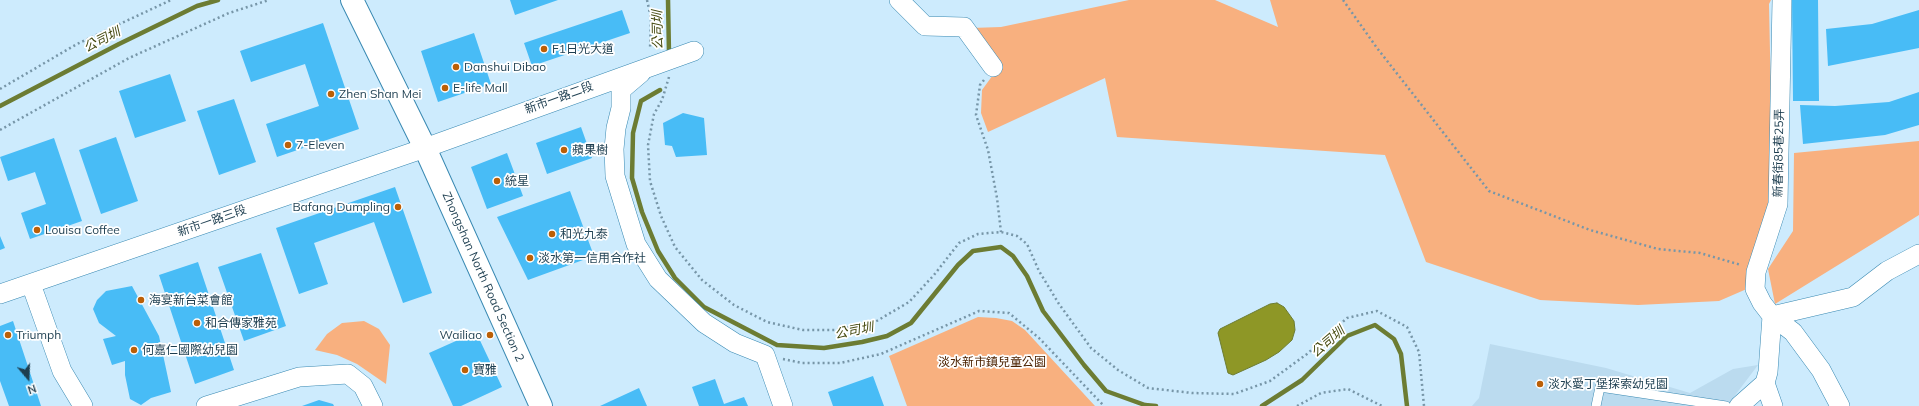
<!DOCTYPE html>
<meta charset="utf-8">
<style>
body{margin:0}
#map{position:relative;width:1919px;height:406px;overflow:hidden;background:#cdebfd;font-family:Mulish,sans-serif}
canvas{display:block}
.north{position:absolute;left:8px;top:358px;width:40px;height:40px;-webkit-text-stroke:3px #fff;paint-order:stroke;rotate:161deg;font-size:11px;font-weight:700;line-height:16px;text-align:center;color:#1d3e50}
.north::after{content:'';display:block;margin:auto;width:14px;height:18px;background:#1d3e50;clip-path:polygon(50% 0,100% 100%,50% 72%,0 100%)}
</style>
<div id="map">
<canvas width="1919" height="406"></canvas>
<div class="north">N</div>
</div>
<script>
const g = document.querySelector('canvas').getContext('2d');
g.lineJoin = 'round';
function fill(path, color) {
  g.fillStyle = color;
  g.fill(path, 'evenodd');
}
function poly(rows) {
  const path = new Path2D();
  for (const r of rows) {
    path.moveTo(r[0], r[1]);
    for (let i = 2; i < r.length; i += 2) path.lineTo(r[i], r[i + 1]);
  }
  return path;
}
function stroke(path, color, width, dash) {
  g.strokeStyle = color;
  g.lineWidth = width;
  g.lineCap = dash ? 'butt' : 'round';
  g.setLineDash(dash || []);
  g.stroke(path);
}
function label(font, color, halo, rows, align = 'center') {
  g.font = font + ' Mulish,"Noto Sans TC",sans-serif';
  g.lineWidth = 3.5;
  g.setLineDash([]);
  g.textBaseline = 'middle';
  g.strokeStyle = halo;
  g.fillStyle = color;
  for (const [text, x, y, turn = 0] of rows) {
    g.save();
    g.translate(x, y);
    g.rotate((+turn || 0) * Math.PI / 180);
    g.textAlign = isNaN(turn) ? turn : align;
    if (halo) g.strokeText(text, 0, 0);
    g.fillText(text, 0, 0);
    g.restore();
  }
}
fill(poly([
 [1490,344,1606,368,1690,393,1733,369,1758,365,1727,406,1472,406,1479,398]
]), '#bbdbef');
fill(poly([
 [1129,0,1215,0,1278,27,1270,0,1771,0,1769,4,1773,197,1749,288,1719,301,1638,305,1540,300,1426,262,1385,155,1117,137,1105,78,988,132,981,113,982,90,998,68,971,28,1001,27],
 [1919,141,1919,215,1775,304,1768,269,1793,231,1794,153],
 [978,317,996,318,1012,321,1025,330,1095,406,907,406,889,356],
 [364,321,379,329,390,345,386,384,357,364,337,355,315,350,327,334,342,323]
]), '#f8b07f');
const water = poly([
 [1277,303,1284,307,1294,321,1295,330,1292,340,1279,352,1266,360,1233,375,1228,373,1218,333,1220,329,1270,304,1277,303]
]);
fill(water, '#8e9726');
stroke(water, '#6c7c33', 1);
stroke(poly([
 [668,0,669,54],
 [660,90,641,101,633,133,632,178,642,212,658,251,675,278,704,307,777,345,824,348,862,342,887,336,911,323,958,265,973,251,1001,247,1013,256,1027,276,1043,311,1084,365,1106,391,1145,405,1156,406],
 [0,106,119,44,197,6,218,0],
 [1262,406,1302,380,1347,336,1375,325,1394,339,1401,354,1407,406]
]), '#6c7c33', 4.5);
fill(poly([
 [510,0,558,0,515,15],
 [1792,0,1818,0,1819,101,1793,101],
 [622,10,630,33,532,66,524,43],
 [1919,10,1919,48,1828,66,1826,29,1872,24],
 [323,23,359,129,277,157,266,124,319,106,305,64,251,82,240,51],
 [474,33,491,84,438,102,421,51],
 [170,74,186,121,135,138,119,91],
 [1919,92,1919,125,1885,135,1803,144,1800,105,1835,106,1889,102],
 [234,99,256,162,219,175,197,111],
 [683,113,704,118,707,155,676,157,672,146,665,145,663,123],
 [581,127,592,158,547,174,536,143],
 [116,137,138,201,101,214,79,150],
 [54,138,82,221,30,239,21,213,46,204,35,172,8,181,0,157],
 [507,153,523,196,487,209,471,167],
 [395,187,432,293,403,303,374,222,314,243,328,284,299,294,276,228],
 [570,191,594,256,528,280,497,217],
 [0,236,5,248,0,250],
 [261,253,286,326,244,341,218,267],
 [198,262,234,370,195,384,159,275],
 [132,286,159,336,171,392,151,398,141,405,130,399,125,375,125,361,112,365,103,339,116,336,99,323,93,309,97,300,106,291],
 [13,321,41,406,9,406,0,381,0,326],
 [476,332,502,387,461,406,453,406,429,353],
 [873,376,884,406,833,406,828,392],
 [715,379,724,404,744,397,748,406,699,406,692,387],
 [639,388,647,406,600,406],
 [319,400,333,404,334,406,302,406]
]), '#48bcf6');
const service = poly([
 [1596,406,1600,387,1726,406]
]);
const minor = poly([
 [899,0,925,26,964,27,993,67],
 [641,73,621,90,621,108,616,128,614,149,615,176,636,244,658,279,704,323,735,343,765,355,783,406],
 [31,284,62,371,83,406],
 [0,294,425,148,694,51],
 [1772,316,1853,297,1887,271,1919,254],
 [1772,316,1793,332,1821,370,1840,406],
 [1765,383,1773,406],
 [206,406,299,377,348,374,363,386,373,406],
 [1739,406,1765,383,1768,372,1772,316,1762,303,1755,289,1756,272,1778,204,1782,0]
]);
const tertiary = poly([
 [352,0,425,148,541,406]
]);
stroke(service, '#3989b2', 10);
stroke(minor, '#3989b2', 20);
stroke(tertiary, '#3989b2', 24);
stroke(poly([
 [647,0,651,18,650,49],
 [1343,0,1377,48,1489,191,1590,230,1658,249,1700,253,1741,265],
 [669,77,662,100,654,114,648,145,650,181,661,216,675,247,702,280,734,305,767,322,803,330,836,330,875,322,909,302,934,275,959,243,978,234,1001,232,1017,236,1027,244,1039,271,1059,304,1091,348,1118,370,1148,388,1192,393,1234,394,1270,381,1307,354,1347,318,1377,311,1407,327,1419,352,1424,406],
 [984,80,980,85,976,115,988,150,997,198,1001,232],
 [0,89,77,44,171,0],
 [0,130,129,58,229,13,269,0],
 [783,359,802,363,840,363,881,354,979,311,1009,313,1039,338,1104,406],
 [1297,406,1321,393,1348,389,1382,406]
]), '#7796a8', 2.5, [2, 3]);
stroke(service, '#fff', 9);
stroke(minor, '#fff', 19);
stroke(tertiary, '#fff', 22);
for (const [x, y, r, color] of [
 [544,49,4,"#bb5f06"],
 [456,67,4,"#bb5f06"],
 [445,88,4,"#bb5f06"],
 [331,94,4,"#bb5f06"],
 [288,145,4,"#bb5f06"],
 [564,150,4,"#bb5f06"],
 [497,181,4,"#bb5f06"],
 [398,207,4,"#bb5f06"],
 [37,230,4,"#bb5f06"],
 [552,234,4,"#bb5f06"],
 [530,258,4,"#bb5f06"],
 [141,300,4,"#bb5f06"],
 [197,323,4,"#bb5f06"],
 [8,335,4,"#bb5f06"],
 [490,335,4,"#bb5f06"],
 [134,350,4,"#bb5f06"],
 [465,370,4,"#bb5f06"],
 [1540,384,4,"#bb5f06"]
]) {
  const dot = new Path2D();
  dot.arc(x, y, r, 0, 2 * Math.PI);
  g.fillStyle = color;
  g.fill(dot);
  stroke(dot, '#fff', 1.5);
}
label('12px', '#1d3e50', '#fff', [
 ["F1日光大道",552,49],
 ["Danshui Dibao",464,67],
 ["E-life Mall",453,88],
 ["Zhen Shan Mei",339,94],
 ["7-Eleven",296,145],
 ["蘋果樹",572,150],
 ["統星",505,181],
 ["Bafang Dumpling",390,207,"right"],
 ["Louisa Coffee",45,230],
 ["和光九泰",560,234],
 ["淡水第一信用合作社",538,258],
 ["海宴新台菜會館",149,300],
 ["和合傳家雅苑",205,323],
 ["Triumph",16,335],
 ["Wailiao",482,335,"right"],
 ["何嘉仁國際幼兒園",142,350],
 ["寶雅",473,370],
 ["淡水愛丁堡探索幼兒園",1548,384]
], 'left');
label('12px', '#1d3e50', '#fff', [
 ["新市一路二段",559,98,-20],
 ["新春街85巷25弄",1779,153,-89],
 ["新市一路三段",212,221,-19],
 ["Zhongshan North Road Section 2",483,277,66]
]);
label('12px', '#4c2200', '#fff', [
 ["淡水新市鎮兒童公園",992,362]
]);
label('italic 13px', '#44490f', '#fff', [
 ["公司圳",658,30,-91],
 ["公司圳",102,40,-27],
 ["公司圳",854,331,-11],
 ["公司圳",1328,342,-41]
]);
</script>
